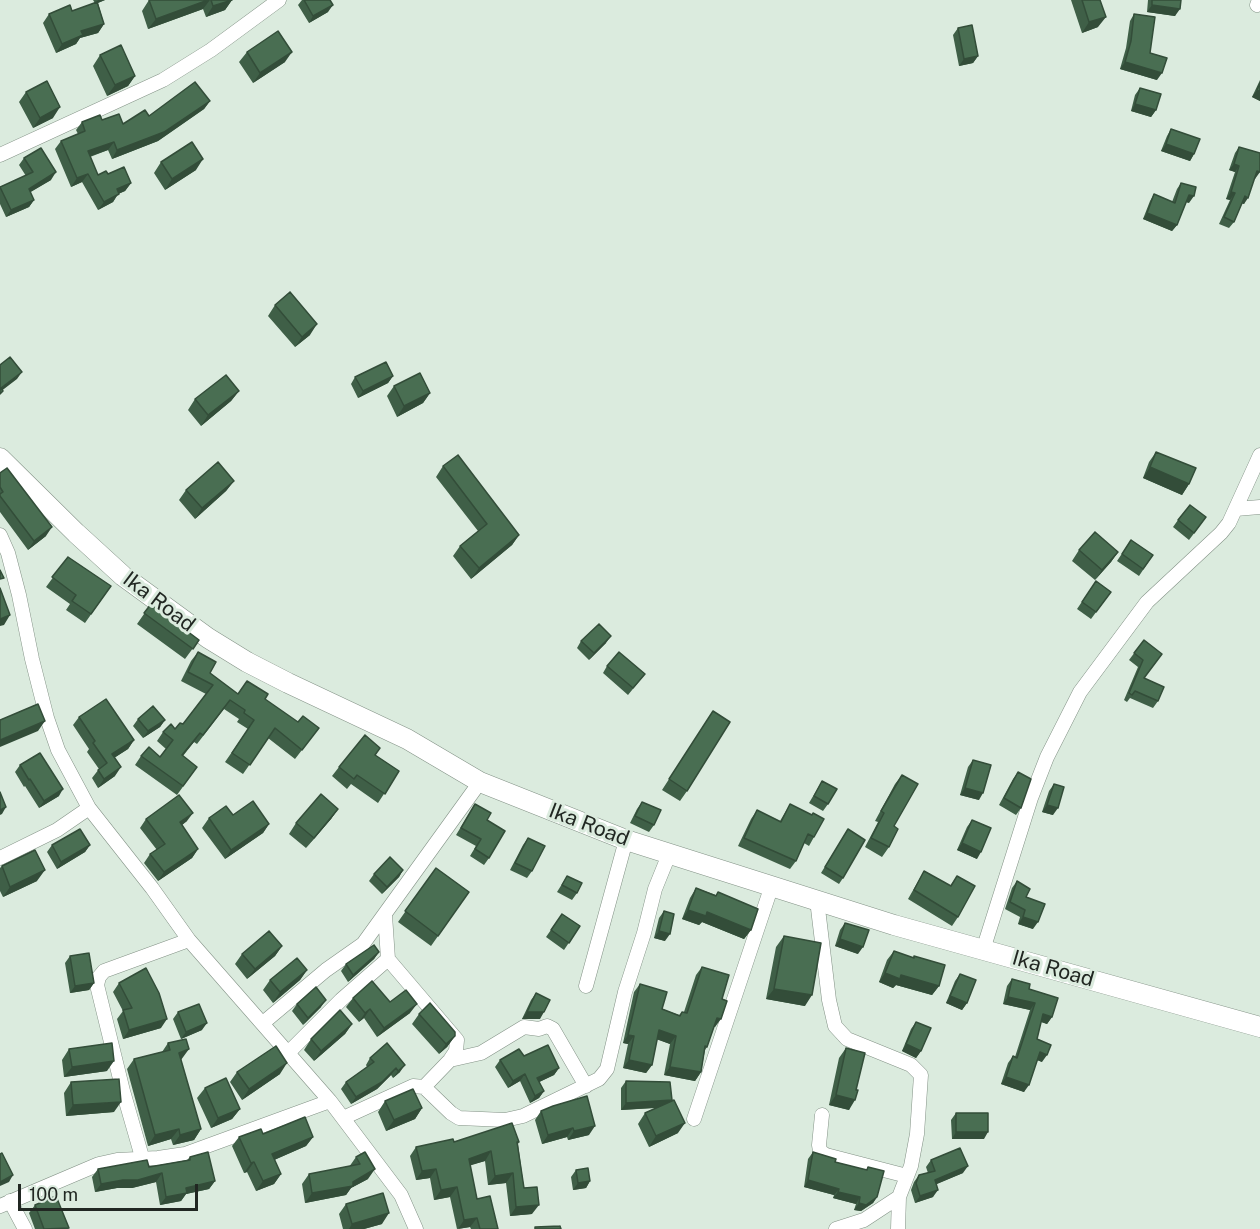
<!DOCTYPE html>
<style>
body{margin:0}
#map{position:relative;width:1260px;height:1229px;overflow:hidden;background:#dbebde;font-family:"Public Sans",sans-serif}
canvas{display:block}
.scale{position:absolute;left:18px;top:1184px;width:180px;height:27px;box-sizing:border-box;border:3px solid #212722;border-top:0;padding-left:8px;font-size:18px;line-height:21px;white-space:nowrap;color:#212722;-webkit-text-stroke:4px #dbebde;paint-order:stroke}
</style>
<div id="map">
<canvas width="1260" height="1229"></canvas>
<div class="scale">100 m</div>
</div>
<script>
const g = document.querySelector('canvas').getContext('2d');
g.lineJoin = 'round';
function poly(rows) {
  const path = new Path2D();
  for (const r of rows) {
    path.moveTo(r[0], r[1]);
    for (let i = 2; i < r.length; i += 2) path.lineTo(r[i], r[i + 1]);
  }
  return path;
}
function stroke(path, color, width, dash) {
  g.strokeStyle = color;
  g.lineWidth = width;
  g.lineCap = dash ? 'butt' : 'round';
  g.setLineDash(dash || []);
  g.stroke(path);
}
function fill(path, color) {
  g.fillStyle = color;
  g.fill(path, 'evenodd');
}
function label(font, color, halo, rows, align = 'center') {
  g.font = font + ' "Public Sans",sans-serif';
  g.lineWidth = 6;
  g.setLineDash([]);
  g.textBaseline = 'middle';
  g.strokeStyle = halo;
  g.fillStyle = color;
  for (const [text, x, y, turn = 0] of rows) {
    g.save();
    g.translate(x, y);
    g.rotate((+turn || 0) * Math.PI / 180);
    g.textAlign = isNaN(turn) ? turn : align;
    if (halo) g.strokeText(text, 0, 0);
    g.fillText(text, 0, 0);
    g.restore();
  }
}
const street = poly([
 [1257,5,1259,0],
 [0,155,163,80,211,50,279,0],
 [1236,509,1260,507],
 [0,535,8,553,19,595,32,659,47,718,58,750,89,808,152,888,189,940,330,1101,401,1195,416,1229],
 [0,858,57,830,89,808],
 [817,900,829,1000,835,1026,847,1039,911,1065,921,1075,917,1134,911,1166,899,1197,898,1229],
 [385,915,388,959,457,1040,456,1051,450,1060,424,1087],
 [983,950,1031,798,1047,757,1080,692,1147,602,1221,533,1229,523,1260,455],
 [586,986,626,840],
 [263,1023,326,970,363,944,480,782],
 [288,1053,341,1000,388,959],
 [450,1060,481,1053,524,1027,539,1029,547,1026,553,1029,586,1086],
 [822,1115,819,1145,820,1151,826,1155,907,1176],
 [343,1118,413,1086,424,1087,451,1113,459,1118,505,1120,523,1116,599,1079,607,1069,625,992,644,933,655,889,670,852],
 [694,1119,772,885],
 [142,1157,123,1091,97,985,99,977,104,971,189,940],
 [10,1201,25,1229],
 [0,1206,99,1164,117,1160,158,1158,185,1154,330,1101],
 [836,1229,864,1220,899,1197]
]);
const secondary = poly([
 [0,458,76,533,123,576,208,638,247,662,288,683,407,739,480,782,626,840,894,925,1260,1027]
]);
stroke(street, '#839286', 15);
stroke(secondary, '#839286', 21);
stroke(street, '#fff', 14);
stroke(secondary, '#fff', 20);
fill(poly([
 [93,0,105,0,98,3,104,24,98,33,80,38,76,44,56,53,43,23,49,14,72,11,95,3],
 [149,0,232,0,225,10,206,17,203,9,148,29,142,11],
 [302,0,330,0,328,12,309,23,298,5],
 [1071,0,1100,0,1098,27,1082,33],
 [1148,0,1181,0,1175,16,1147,12],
 [1134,14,1150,53,1157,80,1120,69,1126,48,1130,21],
 [958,28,978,56,973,63,959,66,953,35],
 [247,52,285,62,253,83,239,62],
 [100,55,135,76,128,86,107,96,93,66],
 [1260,80,1260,101,1252,97],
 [1140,88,1156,110,1151,117,1131,111,1135,95],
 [26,92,53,118,33,128,19,102],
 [210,101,204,109,158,141,112,159,108,150,90,157,98,175,108,174,131,183,125,191,118,194,113,202,98,210,82,182,71,187,55,149,61,141,78,134,76,130,82,122,102,120,123,124,149,116],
 [1171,129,1194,154,1190,161,1161,151,1167,136],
 [1239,147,1255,179,1254,179,1244,204,1242,203,1234,222,1229,228,1219,224,1230,200,1226,199,1235,172,1229,170,1235,153],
 [24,158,51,180,30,192,34,200,29,207,6,217,0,204,0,187,26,176,19,165],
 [161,162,196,170,165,190,154,173],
 [1181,183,1189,203,1186,202,1177,225,1172,231,1143,219,1150,201,1154,194,1172,202,1177,189],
 [275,305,310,335,295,347,268,316],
 [393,376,388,383,358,398,351,384,355,377],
 [394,386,430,393,423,403,397,417,387,396],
 [239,391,231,401,201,426,188,410,195,399],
 [1156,452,1189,484,1182,495,1143,478,1149,462],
 [443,466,519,535,512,545,471,579,453,556,460,546,478,531,436,477],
 [0,473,46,536,28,550,0,512],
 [234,481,226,491,195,519,179,500,186,490],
 [1178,520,1201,524,1189,540,1173,527],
 [1131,540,1153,555,1139,576,1117,561],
 [1079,550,1118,552,1111,562,1095,580,1072,561],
 [68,557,111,586,85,623,66,610,70,604,46,587],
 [1096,581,1111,592,1091,619,1077,609],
 [151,604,199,640,185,659,137,624],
 [1144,640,1145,678,1158,701,1153,708,1130,698,1127,702,1124,700,1138,667,1129,660],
 [581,641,606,643,589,660,577,648],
 [198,652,210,673,238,694,247,681,265,699,312,737,295,759,268,738,243,774,225,762,248,729,237,722,239,719,224,709,197,744,194,742,183,756,197,767,177,795,135,765,141,756,160,757,166,749,157,741,163,732,175,729,183,724,206,694,181,681,191,661],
 [607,666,645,674,628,695,603,673],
 [713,711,687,791,680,801,662,790],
 [79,717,134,740,128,749,114,758,115,776,98,788,92,778,99,769,87,752,89,749,73,725],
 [138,719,165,720,160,727,143,738,133,726],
 [380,748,375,755,399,771,378,803,351,784,347,789,332,776,339,767],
 [973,760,979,800,960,795,968,767],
 [20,765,59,796,39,808,25,786,24,787,15,772],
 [1018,772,1021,808,1016,815,999,805,1013,779],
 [902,775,894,826,889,847,882,857,865,847,878,822,875,821,895,784],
 [822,781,828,804,823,811,809,803],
 [1054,784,1053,815,1042,812,1049,791],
 [642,802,654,825,649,832,630,823,637,809],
 [475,804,487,820,489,858,484,865,470,856,476,846,456,835],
 [790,804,814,837,809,846,804,843,796,861,790,869,738,846,751,819,757,810,780,821],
 [338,809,331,819,306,848,289,834,296,823],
 [233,815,269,824,263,833,225,859,202,828,209,818],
 [146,819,187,821,182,825,198,849,192,858,158,881,144,863,150,854,157,850,140,828],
 [972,820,977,859,957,850,967,827],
 [848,829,843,878,839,884,821,873],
 [528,838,532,871,527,878,510,870,523,845],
 [52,845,90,845,85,852,57,869,47,852],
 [2,866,37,881,3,897,0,891,0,868],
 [436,868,469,892,431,946,398,922],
 [403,870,399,877,382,894,369,881,374,874],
 [924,871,950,886,957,876,958,917,952,926,908,899],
 [567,876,577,893,572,900,557,892],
 [1017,881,1026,897,1033,929,1018,924,1020,917,1005,909,1012,888],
 [696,888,716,895,718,892,751,930,744,939,702,922,699,925,682,919,690,898],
 [664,911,665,941,654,938,659,918],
 [562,914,580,926,564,950,546,937],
 [845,923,858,954,835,946,840,930],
 [784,936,805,1006,766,999,776,947],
 [282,946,275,956,247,979,235,964,242,954],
 [894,951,913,958,914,956,939,986,932,995,896,985,893,988,879,982,887,960],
 [379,952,374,959,348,982,341,971,346,964],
 [70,956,94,983,89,990,70,993,65,963],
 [702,967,722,999,715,1027,714,1027,707,1047,705,1050,701,1072,695,1081,664,1075,670,1044,657,1039,652,1065,646,1073,623,1068,628,1044,623,1043,634,992,640,984,662,1009,679,1015,682,1012,684,1012,696,975],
 [307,970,300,980,273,1003,263,990,270,980],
 [960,974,967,1003,962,1010,946,1003,955,981],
 [1012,979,1029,989,1052,1017,1047,1024,1041,1022,1037,1039,1042,1062,1037,1060,1024,1092,1001,1084,1008,1063,1013,1056,1015,1057,1030,1010,1003,1004,1007,986],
 [119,983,161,1028,123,1039,117,1019,123,1011,113,992],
 [536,993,540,1019,522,1019,531,1000],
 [353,998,390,1002,410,1013,377,1037,364,1018,359,1022,346,1007],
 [297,1004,321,1007,303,1025,292,1011],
 [178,1012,202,1030,181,1039,173,1019],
 [419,1014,455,1036,447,1047,439,1054,412,1024],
 [916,1022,921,1051,916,1058,902,1051,911,1029],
 [352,1024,345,1034,314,1061,304,1050,311,1039],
 [168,1043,181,1060,201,1129,194,1140,173,1145,171,1139,148,1146,127,1069,134,1059,162,1052],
 [387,1043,400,1072,393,1078,391,1075,377,1089,351,1104,341,1089,346,1082,367,1067,366,1065,370,1058],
 [846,1048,856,1090,849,1110,829,1105,839,1058],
 [69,1049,107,1071,64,1077,62,1060],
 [524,1056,559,1068,554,1075,539,1082,544,1091,539,1098,530,1103,520,1081,508,1088,495,1067,500,1060],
 [237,1072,280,1074,242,1100,230,1082],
 [626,1081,672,1101,678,1133,649,1147,638,1124,645,1113,656,1108,621,1110,621,1088],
 [71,1082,114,1112,66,1116,64,1093],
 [205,1088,240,1109,232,1119,211,1128,197,1098],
 [385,1101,422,1108,415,1119,386,1131,378,1112],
 [541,1111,589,1135,568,1140,567,1137,542,1144,535,1120],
 [956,1113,984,1139,952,1139,951,1120],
 [263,1134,313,1137,306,1146,274,1160,281,1174,274,1184,256,1191,247,1172,244,1173,232,1146,239,1137],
 [454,1142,519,1142,518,1144,524,1188,532,1214,510,1216,506,1183,488,1185,485,1161,470,1165,477,1199,498,1229,471,1229,470,1227,457,1229,450,1197,434,1200,430,1178,416,1180,410,1156,416,1147],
 [813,1152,835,1162,866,1170,868,1167,877,1197,873,1203,861,1211,854,1210,856,1204,833,1198,834,1195,804,1187,808,1159],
 [190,1157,215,1181,209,1189,186,1194,181,1201,160,1205,156,1182,132,1188,117,1188,95,1192,92,1177,98,1169,149,1167,187,1160],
 [356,1157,368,1179,351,1188,346,1195,305,1203,302,1184,309,1174,349,1167],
 [931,1160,963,1173,936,1184,933,1197,915,1203,911,1190,914,1182,919,1175,928,1173,926,1167],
 [576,1170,590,1181,586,1188,573,1190,571,1177],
 [346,1204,382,1224,364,1229,343,1229,339,1214],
 [35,1205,69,1228,68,1229,35,1229,29,1213]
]), '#3f5f47');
fill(poly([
 [98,0,105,0,95,4],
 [208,0,210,0,203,9,148,29,156,19],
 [232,0,225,10,206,17,213,6],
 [333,5,328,12,309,23,313,16],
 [1152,5,1180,9,1175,16,1147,12],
 [1106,17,1098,27,1082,33,1089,22],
 [104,24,98,33,80,38,76,44,56,53,62,44,81,31],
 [292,52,285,62,253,83,260,73],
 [978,56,973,63,959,66,964,59],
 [1125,62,1162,73,1157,80,1120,69],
 [135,76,128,86,107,96,115,85],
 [1257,90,1260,92,1260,101,1252,97],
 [210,101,204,109,158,141,112,159,117,150],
 [1135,104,1156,110,1151,117,1131,111],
 [60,107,53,118,33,128,40,118],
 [114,142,108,150,82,159,88,151],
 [1166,144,1194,154,1190,161,1161,151],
 [203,159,196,170,165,190,172,179],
 [1234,164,1239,166,1235,172,1229,170],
 [1257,171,1260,172,1255,179,1252,178],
 [56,172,51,180,24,196,29,189],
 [88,174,82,182,71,187,77,178],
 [131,183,125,191,118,194,113,202,98,210,104,202,117,189],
 [1231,192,1235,193,1230,200,1226,199],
 [1189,195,1194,196,1189,203,1184,201],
 [1245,196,1248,198,1244,204,1240,203],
 [34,200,29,207,6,217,11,210],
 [1147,213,1177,225,1172,231,1143,219],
 [317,324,310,335,295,347,302,337],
 [22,372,17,379,0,392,1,388],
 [393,376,388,383,358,398,363,391],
 [239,391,231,401,201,426,208,415],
 [430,393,423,403,397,417,404,406],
 [1150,467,1189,484,1182,495,1143,478],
 [234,481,226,491,195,519,202,508],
 [52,527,46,536,28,550,34,541],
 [519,535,512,545,471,579,479,568],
 [1118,552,1111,562,1095,580,1102,570],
 [10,615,4,625,0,626,0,619],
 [611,636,606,643,589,660,594,653],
 [165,720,160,727,143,738,148,731],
 [45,721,38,731,0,747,0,740],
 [200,733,194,742,175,764,182,755],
 [134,740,128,749,106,763,112,754],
 [121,767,115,776,98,788,104,779],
 [965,788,983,793,979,800,960,795],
 [63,789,59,796,39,808,44,801],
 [1047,805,1058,808,1053,815,1042,812],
 [6,807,2,814,0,815,0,810],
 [338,809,331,819,306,848,314,838],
 [193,813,187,821,174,831,180,822],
 [269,824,263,833,225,859,231,850],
 [962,843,981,852,977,859,957,850],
 [90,845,85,852,57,869,61,862],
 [198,849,192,858,158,881,164,872],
 [45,870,37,881,3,897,10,887],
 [403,870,399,877,382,894,387,887],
 [688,910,707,912,751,930,744,939,702,922,699,925,682,919],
 [1023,917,1038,922,1033,929,1018,924],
 [659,931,670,934,665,941,654,938],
 [840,939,863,947,858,954,835,946],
 [282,946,275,956,247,979,255,969],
 [379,952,374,959,348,982,353,975],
 [307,970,300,980,273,1003,280,992],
 [885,973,901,975,939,986,932,995,896,985,893,988,879,982],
 [94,983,89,990,70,993,75,986],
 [774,989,812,995,805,1006,766,999],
 [950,996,967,1003,962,1010,946,1003],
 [1008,997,1035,1003,1030,1010,1003,1004],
 [326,1000,321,1007,303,1025,308,1018],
 [417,1004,410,1013,377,1037,384,1028],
 [370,1009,364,1018,359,1022,365,1013],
 [527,1012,544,1012,540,1019,522,1019],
 [1043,1014,1052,1017,1047,1024,1039,1021],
 [717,1018,721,1019,715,1027,711,1026],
 [167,1019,161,1028,123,1039,129,1030],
 [207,1023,202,1030,181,1039,186,1032],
 [352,1024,345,1034,314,1061,321,1051],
 [659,1030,676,1036,670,1044,653,1038],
 [628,1035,634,1036,628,1044,623,1043],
 [455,1036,447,1047,439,1054,446,1044],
 [906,1044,921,1051,916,1058,902,1051],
 [189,1049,181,1060,179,1053],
 [1040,1052,1047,1055,1042,1062,1035,1059],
 [629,1060,652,1065,646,1073,623,1068],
 [114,1061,107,1071,64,1077,72,1067],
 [287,1063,280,1074,242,1100,249,1089],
 [405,1065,400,1072,393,1078,398,1071],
 [670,1067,701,1072,695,1081,664,1075],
 [396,1068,391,1075,377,1089,351,1104,356,1097],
 [559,1068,554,1075,533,1085,537,1078],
 [525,1074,520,1081,508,1088,513,1081],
 [1006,1077,1029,1085,1024,1092,1001,1084],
 [544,1091,539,1098,530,1103,535,1096],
 [836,1095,855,1100,849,1110,829,1105],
 [672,1100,667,1107,621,1110,626,1103],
 [121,1102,114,1112,66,1116,73,1105],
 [422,1108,415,1119,386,1131,394,1120],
 [240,1109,232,1119,211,1128,218,1118],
 [685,1123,678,1133,649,1147,656,1136],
 [595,1126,589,1135,568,1140,574,1131],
 [573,1128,567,1137,542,1144,548,1135],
 [179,1129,171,1139,148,1146,155,1135],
 [201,1129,194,1140,173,1145,180,1135],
 [956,1132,988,1132,984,1139,952,1139],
 [313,1137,306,1146,265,1164,272,1154],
 [491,1151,485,1161,462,1168,469,1159],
 [254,1162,247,1172,244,1173,251,1163],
 [968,1166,963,1173,930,1187,935,1180],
 [375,1169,368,1179,351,1188,346,1195,305,1203,312,1193,353,1182],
 [436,1169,430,1178,416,1180,422,1171],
 [162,1173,156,1182,132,1188,117,1188,95,1192,101,1184],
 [513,1173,506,1183,488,1185,495,1176],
 [281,1174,274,1184,256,1191,263,1181],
 [13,1175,9,1182,0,1186,0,1182],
 [808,1180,839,1189,834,1195,804,1187],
 [215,1181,209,1189,186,1194,181,1201,160,1205,166,1197,186,1188],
 [590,1181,586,1188,573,1190,578,1183],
 [457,1187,450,1197,434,1200,441,1190],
 [938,1190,933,1197,915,1203,920,1196],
 [838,1192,860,1197,856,1204,833,1198],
 [877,1197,873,1203,861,1211,854,1210,859,1203],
 [539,1205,532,1214,510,1216,516,1207],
 [389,1213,382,1224,364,1229,349,1229,352,1224],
 [477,1218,470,1227,458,1229,464,1220]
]), '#334d39');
const building = poly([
 [149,0,208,0,156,19,149,0],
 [211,0,232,0,213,6,211,0],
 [304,0,330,0,333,5,313,16,304,0],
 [1082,0,1100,0,1106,17,1089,22,1082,0],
 [1152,0,1181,0,1180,9,1152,5,1152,0],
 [97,2,104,24,81,31,83,35,62,44,49,14,70,5,72,11,97,2],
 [1134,14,1155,17,1150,53,1167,58,1162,73,1125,62,1131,41,1134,14],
 [972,25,978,56,964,59,958,28,972,25],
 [278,31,292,52,260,73,247,52,278,31],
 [121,45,135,76,115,85,100,55,121,45],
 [47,81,60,107,40,118,26,92,47,81],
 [195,82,210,101,164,132,117,150,114,142,88,151,98,175,106,171,108,174,124,167,131,183,117,189,119,194,104,202,88,174,77,178,61,141,85,131,82,122,100,115,102,120,119,114,123,124,145,110,149,116,195,82],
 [1260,83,1260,92,1257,90,1260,83],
 [1140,88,1161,94,1156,110,1135,104,1140,88],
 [1171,129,1200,139,1194,154,1166,144,1171,129],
 [192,142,203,159,172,179,161,162,192,142],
 [1239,147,1260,153,1260,172,1257,171,1248,198,1245,196,1234,222,1224,217,1235,193,1231,192,1239,166,1234,164,1239,147],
 [41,148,56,172,29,189,34,200,11,210,0,187,33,172,24,158,41,148],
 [1181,183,1196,187,1194,196,1189,195,1177,225,1147,213,1154,194,1175,203,1181,183],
 [290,292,317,324,302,337,275,305,290,292],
 [10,357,22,372,1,388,3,391,0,394,0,365,10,357],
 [386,362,393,376,363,391,355,377,386,362],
 [420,373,430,393,404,406,394,386,420,373],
 [226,375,239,391,208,415,195,399,226,375],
 [1156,452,1196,468,1189,484,1150,467,1156,452],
 [458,455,519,535,479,568,460,546,487,524,443,466,458,455],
 [218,462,234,481,202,508,186,490,218,462],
 [7,468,52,527,34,541,0,496,0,494,3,492,0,487,0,473,7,468],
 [1190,505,1206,517,1194,533,1178,520,1190,505],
 [1095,532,1118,552,1102,570,1079,550,1095,532],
 [1131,540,1153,555,1143,569,1122,554,1131,540],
 [68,557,111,586,91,614,72,601,76,595,52,577,68,557],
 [0,570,4,578,0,579,0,570],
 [1096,581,1111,592,1096,612,1082,602,1096,581],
 [0,588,10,615,0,619,0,588],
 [151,604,199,640,193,649,144,613,151,604],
 [599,624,611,636,594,653,581,641,599,624],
 [1144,640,1162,654,1144,678,1164,687,1158,701,1135,691,1132,695,1129,693,1143,660,1134,653,1144,640],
 [198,652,216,662,210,673,238,694,247,681,268,694,265,699,298,722,303,716,319,728,302,750,275,728,250,765,232,753,254,720,244,713,245,710,230,700,203,735,200,733,182,755,197,767,183,786,141,756,149,747,160,757,173,740,163,732,171,724,175,729,180,723,183,724,213,685,188,672,198,652],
 [619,652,645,674,633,688,607,666,619,652],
 [106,699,134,740,112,754,121,767,104,779,98,770,107,763,93,743,95,741,79,717,106,699],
 [38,704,45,721,0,740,0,720,38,704],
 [153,706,165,720,148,731,138,719,153,706],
 [713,711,730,722,687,791,669,779,713,711],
 [365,735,380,748,375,755,399,771,385,794,357,775,354,779,339,767,365,735],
 [40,753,63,789,44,801,30,779,29,780,20,765,40,753],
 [973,760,991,765,983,793,965,788,973,760],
 [1018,772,1031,779,1021,808,1004,798,1018,772],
 [902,775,918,784,894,826,898,829,889,847,871,838,884,813,881,811,902,775],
 [822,781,837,789,828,804,814,796,822,781],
 [1054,784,1064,787,1058,808,1047,805,1054,784],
 [0,792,6,807,0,810,0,792],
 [321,794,338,809,314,838,296,823,321,794],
 [179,795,193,813,180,822,198,849,164,872,150,854,165,844,146,819,179,795],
 [253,801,269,824,231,850,209,818,226,806,233,815,253,801],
 [642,802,661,810,654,825,635,816,642,802],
 [475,804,491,813,487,820,505,831,489,858,475,849,481,839,461,828,475,804],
 [790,804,812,815,813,813,824,819,814,837,808,834,796,861,744,838,757,810,781,822,790,804],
 [972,820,991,828,981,852,962,843,972,820],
 [80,829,90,845,61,862,52,845,80,829],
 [848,829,865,840,843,878,825,867,848,829],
 [528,838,545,846,532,871,515,863,528,838],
 [35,850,45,870,10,887,2,866,35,850],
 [390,857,403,870,387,887,374,874,390,857],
 [436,868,469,892,438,936,405,911,436,868],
 [924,871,951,886,957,876,975,886,958,917,914,890,924,871],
 [567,876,582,883,577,893,562,885,567,876],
 [1017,881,1030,889,1026,897,1045,904,1038,922,1023,917,1025,910,1010,902,1017,881],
 [696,888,716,896,718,892,758,909,751,930,707,912,706,916,688,910,696,888],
 [664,911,674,914,670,934,659,931,664,911],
 [562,914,580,926,569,943,551,930,562,914],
 [845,923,869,930,863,947,840,939,845,923],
 [269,931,282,946,255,969,242,954,269,931],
 [784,936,821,943,812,995,774,989,784,936],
 [374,945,379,952,353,975,346,964,374,945],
 [894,951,914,958,914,956,945,965,939,986,901,975,900,979,885,973,894,951],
 [89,953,94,983,75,986,70,956,89,953],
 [297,958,307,970,280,992,270,980,297,958],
 [702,967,729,975,722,999,727,1001,721,1019,717,1018,707,1047,705,1046,701,1072,670,1067,676,1036,659,1030,652,1065,629,1060,634,1036,628,1035,640,984,667,992,662,1009,680,1016,682,1012,687,1013,702,967],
 [146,968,159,993,167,1019,129,1030,123,1010,132,1008,119,983,146,968],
 [960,974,976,980,967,1003,950,996,960,974],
 [1012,979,1030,984,1029,989,1058,998,1052,1017,1043,1014,1037,1039,1051,1045,1047,1055,1040,1052,1029,1085,1006,1077,1013,1056,1017,1058,1035,1003,1008,997,1012,979],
 [372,981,390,1002,406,990,417,1004,384,1028,370,1009,365,1013,353,998,372,981],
 [316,987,326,1000,308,1018,297,1004,316,987],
 [536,993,550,1000,544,1012,527,1012,536,993],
 [430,1003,455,1032,455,1036,446,1044,419,1014,430,1003],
 [199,1004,207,1023,186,1032,178,1012,199,1004],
 [340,1010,352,1024,321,1051,311,1039,340,1010],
 [916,1022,931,1028,921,1051,906,1044,916,1022],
 [186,1039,189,1049,179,1053,201,1129,180,1135,179,1129,155,1135,134,1059,170,1050,168,1043,186,1039],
 [112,1043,114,1061,72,1067,69,1049,112,1043],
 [387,1043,405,1065,398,1071,396,1068,382,1082,356,1097,346,1082,374,1062,370,1058,387,1043],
 [548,1045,559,1068,537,1078,544,1091,535,1096,525,1074,513,1081,500,1060,519,1049,524,1056,548,1045],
 [276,1046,287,1063,249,1089,237,1072,276,1046],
 [846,1048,865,1053,856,1090,858,1090,855,1100,836,1095,846,1048],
 [226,1078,240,1109,218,1118,205,1088,226,1078],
 [119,1079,121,1102,73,1105,71,1082,119,1079],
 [626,1081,670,1082,672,1100,626,1103,626,1081],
 [413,1089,422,1108,394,1120,385,1101,413,1089],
 [587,1096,595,1126,574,1131,573,1128,548,1135,541,1111,553,1106,587,1096],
 [674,1100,685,1123,656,1136,645,1113,674,1100],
 [956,1113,988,1113,988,1132,956,1132,956,1113],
 [305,1117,313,1137,272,1154,281,1174,263,1181,254,1162,251,1163,239,1137,261,1129,263,1134,305,1117],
 [512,1123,519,1142,517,1142,524,1188,537,1187,539,1205,516,1207,513,1173,495,1176,491,1151,469,1159,477,1199,490,1196,498,1229,480,1229,477,1218,464,1220,457,1187,441,1190,436,1169,422,1171,416,1147,453,1139,454,1142,512,1123],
 [960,1148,968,1166,935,1180,938,1190,920,1196,916,1183,919,1175,935,1171,931,1160,960,1148],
 [208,1152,215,1181,186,1188,187,1193,166,1197,162,1173,138,1180,123,1180,101,1184,98,1169,147,1160,149,1167,190,1160,190,1157,208,1152],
 [365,1152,375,1169,353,1182,353,1186,312,1193,309,1174,360,1164,356,1157,365,1152],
 [813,1152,836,1159,835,1162,867,1170,868,1167,884,1171,877,1197,866,1205,859,1203,860,1197,838,1192,839,1189,808,1180,813,1152],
 [2,1153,13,1175,0,1182,0,1154,2,1153],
 [588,1168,590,1181,578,1183,576,1170,588,1168],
 [383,1193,389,1213,352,1224,346,1204,383,1193],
 [56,1196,69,1228,44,1229,35,1205,56,1196],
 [560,1226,561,1229,535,1229,535,1227,560,1226]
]);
fill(building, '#496e52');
stroke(building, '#334d39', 1.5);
label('21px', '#212722', '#dbebde', [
 ["Ika Road",159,602,37],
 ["Ika Road",589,825,21],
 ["Ika Road",1053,969,16]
]);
</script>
